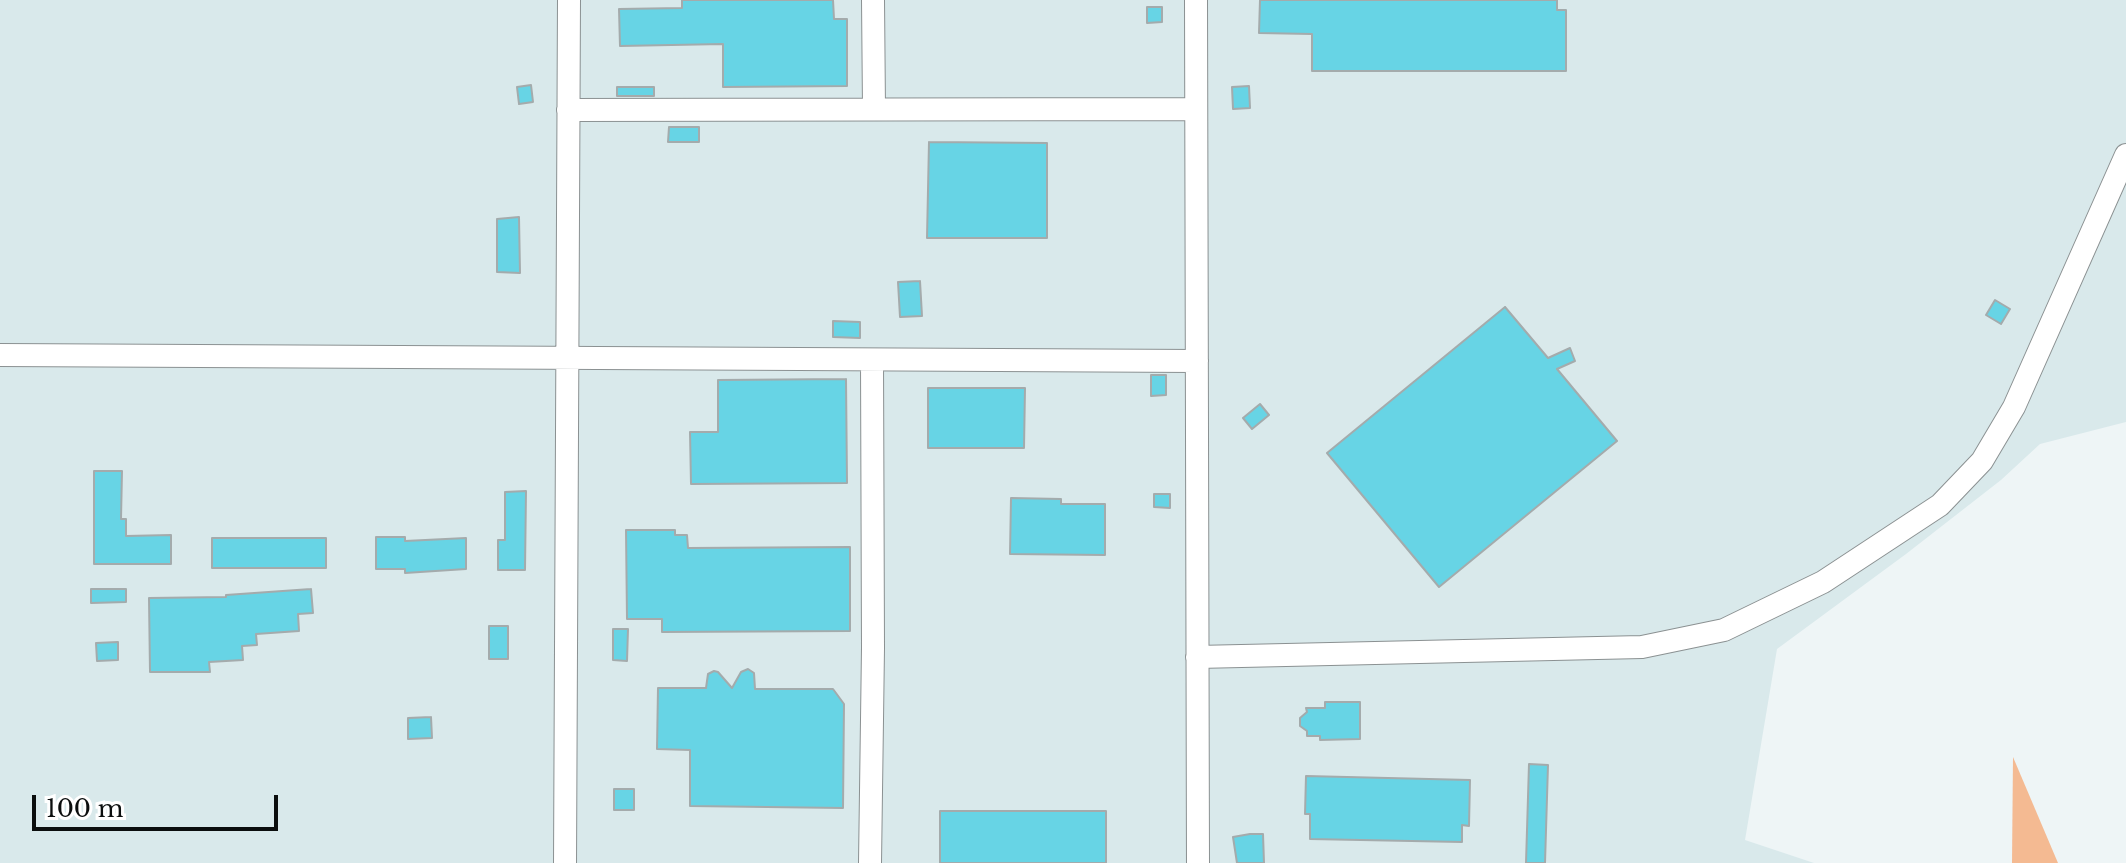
<!DOCTYPE html>
<style>
body{margin:0}
#map{position:relative;width:2126px;height:863px;overflow:hidden;background:#eef5f6;font-family:"Libre Baskerville",serif}
canvas{display:block}
.scale{position:absolute;left:32px;top:795px;width:246px;height:36px;box-sizing:border-box;border:4px solid #0b0e0e;border-top:0;padding-left:10px;font-size:24px;line-height:28px;white-space:nowrap;color:#0b0e0e;-webkit-text-stroke:6px #fff;paint-order:stroke}
</style>
<div id="map">
<canvas width="2126" height="863"></canvas>
<div class="scale">100 m</div>
</div>
<script>
const g = document.querySelector('canvas').getContext('2d');
g.lineJoin = 'round';
function fill(path, color) {
  g.fillStyle = color;
  g.fill(path, 'evenodd');
}
function poly(rows) {
  const path = new Path2D();
  for (const r of rows) {
    path.moveTo(r[0], r[1]);
    for (let i = 2; i < r.length; i += 2) path.lineTo(r[i], r[i + 1]);
  }
  return path;
}
function stroke(path, color, width, dash) {
  g.strokeStyle = color;
  g.lineWidth = width;
  g.lineCap = dash ? 'butt' : 'round';
  g.setLineDash(dash || []);
  g.stroke(path);
}
fill(poly([
 [0,0,2126,0,2126,422,2040,444,2001,480,1906,554,1777,649,1745,840,1814,863,0,863]
]), '#d9e9eb');
fill(poly([
 [2013,757,2058,863,2012,863]
]), '#f4ba92');
const building = poly([
 [682,0,833,0,834,19,847,19,847,86,723,87,723,44,620,46,619,9,682,8,682,0],
 [1260,0,1557,0,1557,10,1566,10,1566,71,1312,71,1312,34,1259,33,1260,0],
 [1147,7,1162,7,1162,22,1147,23,1147,7],
 [531,85,533,102,519,104,517,87,531,85],
 [1249,86,1250,108,1233,109,1232,87,1249,86],
 [617,87,654,87,654,96,617,96,617,87],
 [669,127,699,127,699,142,668,142,669,127],
 [929,142,1047,143,1047,238,927,238,929,142],
 [519,217,520,273,497,272,497,219,519,217],
 [920,281,922,316,900,317,898,282,920,281],
 [1995,300,2010,309,2001,324,1986,315,1995,300],
 [1505,307,1548,358,1570,348,1575,361,1557,369,1617,441,1439,587,1327,453,1505,307],
 [833,321,860,322,860,338,833,337,833,321],
 [1151,375,1166,375,1166,395,1151,396,1151,375],
 [846,379,847,483,691,484,690,432,718,432,718,380,846,379],
 [928,388,1025,388,1024,448,928,448,928,388],
 [1260,404,1269,415,1252,429,1243,418,1260,404],
 [94,471,122,471,121,519,126,519,126,536,171,535,171,564,94,564,94,471],
 [526,491,525,570,498,570,498,540,505,540,505,492,526,491],
 [1154,494,1170,494,1170,508,1154,507,1154,494],
 [1011,498,1061,499,1061,504,1105,504,1105,555,1010,554,1011,498],
 [626,530,675,530,675,535,687,535,688,548,850,547,850,631,662,632,662,619,627,619,626,530],
 [376,537,405,537,405,541,466,538,466,569,405,573,405,569,376,569,376,537],
 [212,538,326,538,326,568,212,568,212,538],
 [91,589,126,589,126,602,91,603,91,589],
 [311,589,313,613,298,614,299,631,256,634,257,645,242,646,243,660,209,662,210,672,150,672,149,598,226,597,226,595,311,589],
 [489,626,508,626,508,659,489,659,489,626],
 [613,629,628,629,627,661,613,660,613,629],
 [118,642,118,660,97,661,96,643,118,642],
 [748,669,754,673,755,689,833,689,844,704,843,808,690,806,690,750,657,749,658,688,706,688,708,674,714,671,718,672,732,688,741,672,748,669],
 [1325,702,1360,702,1360,739,1320,740,1320,736,1307,736,1307,731,1300,726,1300,718,1307,712,1306,708,1325,708,1325,702],
 [431,717,432,738,408,739,408,718,431,717],
 [1529,764,1548,765,1545,863,1526,863,1529,764],
 [1306,776,1470,780,1469,826,1462,825,1462,842,1310,839,1310,814,1305,814,1306,776],
 [614,789,634,789,634,810,614,810,614,789],
 [940,811,1106,811,1106,863,940,863,940,811],
 [1250,834,1263,834,1264,863,1237,863,1233,837,1250,834]
]);
fill(building, '#67d4e5');
stroke(building, '#a4abac', 2);
const minor = poly([
 [873,0,874,108],
 [1196,0,1198,863],
 [568,110,1196,109],
 [0,355,1197,361],
 [1197,657,1642,647,1724,630,1823,582,1940,505,1982,461,2014,407,2126,155],
 [565,863,569,0],
 [870,863,873,648,872,360]
]);
stroke(minor, '#8b9192', 24);
stroke(minor, '#fff', 22);
</script>
